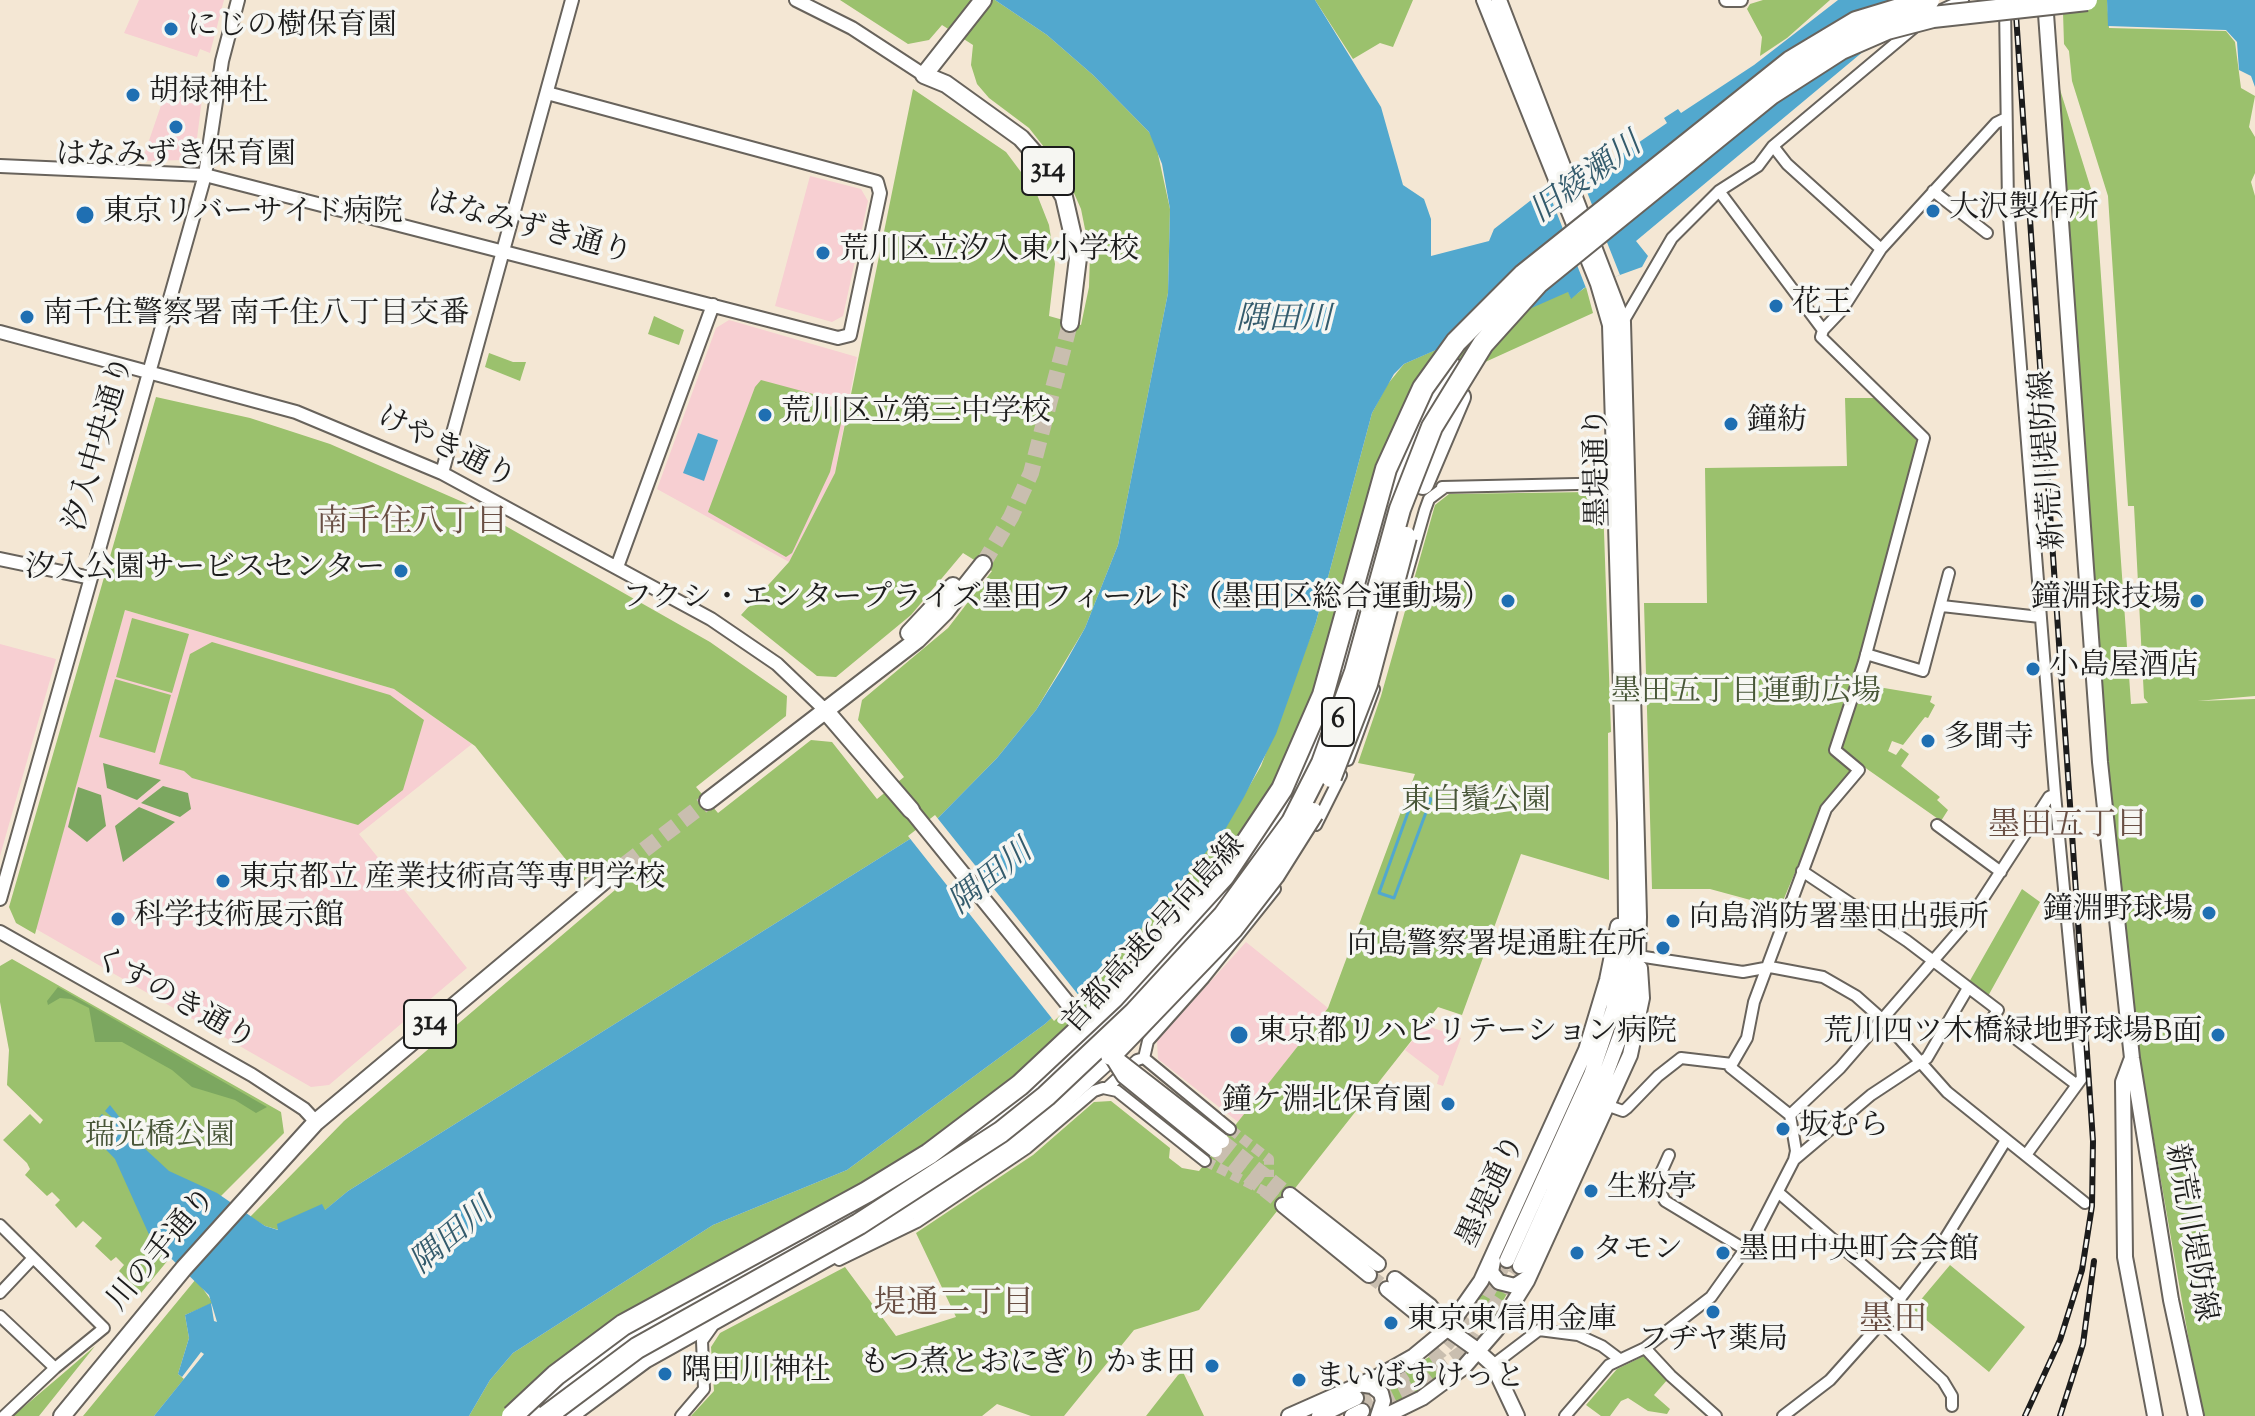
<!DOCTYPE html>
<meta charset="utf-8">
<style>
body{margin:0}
canvas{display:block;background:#f4e7d4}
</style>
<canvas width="2255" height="1416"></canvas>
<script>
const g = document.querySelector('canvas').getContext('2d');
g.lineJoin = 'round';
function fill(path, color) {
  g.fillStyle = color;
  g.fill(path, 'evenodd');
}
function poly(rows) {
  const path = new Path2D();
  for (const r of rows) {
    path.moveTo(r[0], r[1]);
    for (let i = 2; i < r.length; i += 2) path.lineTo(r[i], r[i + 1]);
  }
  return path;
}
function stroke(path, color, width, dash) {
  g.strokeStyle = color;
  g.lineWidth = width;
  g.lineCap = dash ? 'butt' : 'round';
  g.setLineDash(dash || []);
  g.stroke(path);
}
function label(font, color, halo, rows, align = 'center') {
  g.font = font + ' "Sorts Mill Goudy","Noto Serif JP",serif';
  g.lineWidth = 7;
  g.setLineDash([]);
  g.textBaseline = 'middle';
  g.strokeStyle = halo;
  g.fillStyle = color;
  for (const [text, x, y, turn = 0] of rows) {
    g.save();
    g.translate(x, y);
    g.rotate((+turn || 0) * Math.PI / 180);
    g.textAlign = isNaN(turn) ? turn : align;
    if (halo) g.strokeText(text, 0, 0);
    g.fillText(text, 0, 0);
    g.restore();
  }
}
fill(poly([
 [139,0,224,0,210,53,200,49,197,57,124,33],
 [167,88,202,99,195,154,186,160,142,161],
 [810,176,861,189,868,201,843,316,832,322,775,306],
 [729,320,857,357,835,473,789,562,657,489,716,328],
 [125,610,394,689,472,744,359,834,467,968,329,1085,311,1087,36,929],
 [0,644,56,659,0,856],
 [1246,942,1328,1008,1238,1122,1158,1059,1157,1041],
 [1425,1025,1461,1038,1443,1086,1437,1084,1439,1076,1405,1050]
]), '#f7cfd2');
fill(poly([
 [840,0,995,0,1047,35,1093,75,1149,132,1156,145,1170,209,1168,293,1118,545,1085,628,1036,710,997,758,938,818,910,839,348,1191,324,1211,322,1205,279,1230,265,1226,250,1217,344,1121,615,890,599,870,583,881,475,746,394,689,125,610,35,934,16,923,9,907,156,397,250,418,330,444,465,503,710,642,787,696,786,716,696,787,718,813,811,740,832,742,877,799,904,777,858,720,862,700,948,628,992,571,963,553,911,615,836,677,817,676,741,615,789,562,835,473,913,89,1006,152,1036,192,1049,225,1055,264,1049,316,1081,325,1089,287,1090,254,1081,209,1066,175,1029,128,989,98,977,84,971,65,973,45,942,25,929,40,908,44],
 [1315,0,1413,0,1393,47,1380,43,1353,59],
 [1763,0,1830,0,1787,38,1760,56,1762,37,1747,9,1750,4],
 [2067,0,2107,0,2109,28,2226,31,2235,42,2241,88,2255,96,2249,127,2255,137,2255,173,2251,182,2255,196,2255,696,2197,701,2255,699,2255,1416,2202,1416,2137,1043,2101,706,2058,83,2096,205,2131,704,2148,703,2144,698,2134,506,2128,506,2108,196,2072,81,2069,51,2064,44,2063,12],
 [1586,287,1593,313,1450,378,1283,801,1006,1104,518,1416,469,1416,490,1380,513,1353,713,1225,847,1170,1045,1024,1102,972,1225,828,1261,766,1316,622,1372,413,1387,385,1404,364,1568,291,1571,298],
 [654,316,684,330,679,345,648,334],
 [489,353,513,362,526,362,520,381,485,367],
 [761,380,828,398,829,406,844,410,830,472,792,553,786,557,708,512,755,387],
 [1845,398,1875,398,1919,439,1842,719,1830,751,1852,771,1823,806,1780,908,1710,889,1652,889,1644,603,1707,603,1705,468,1847,466],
 [1590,492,1603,503,1611,732,1608,733,1609,880,1521,854,1462,1015,1438,1007,1199,1310,1134,1330,1064,1416,1031,1416,997,1404,982,1416,691,1416,714,1391,711,1347,720,1333,845,1267,896,1336,956,1317,916,1233,1033,1155,1094,1102,1111,1101,1170,1148,1169,1158,1182,1168,1199,1171,1328,1008,1415,774,1358,763,1381,696,1435,505,1449,494],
 [132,618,189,634,172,693,116,677],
 [212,642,390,695,424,720,403,790,358,825,192,778,184,771,159,764,190,654],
 [115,679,171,695,155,753,99,737],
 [1860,684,1932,696,1930,702,1935,705,1928,718,1925,717,1903,745,1892,741,1888,751,1896,755,1901,748,1909,754,1901,766,1940,797,1937,800,1948,810,1941,821,1840,750],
 [2022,889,2040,902,1987,998,1968,984],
 [12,959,281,1112,284,1133,219,1198,141,1293,119,1271,124,1265,116,1257,111,1261,95,1246,102,1238,83,1221,76,1228,55,1205,60,1200,52,1192,47,1196,25,1175,30,1169,27,1163,3,1140,30,1114,40,1124,43,1120,7,1085,9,1050,0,1002,0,966],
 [1950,1265,2025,1327,1989,1372,1913,1309],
 [196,1279,213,1303,185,1315,189,1338,178,1374,184,1379,154,1416,83,1416],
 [1488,1280,1508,1292,1493,1318,1473,1302],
 [95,1346,39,1416,13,1416,59,1377],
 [1646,1355,1668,1379,1654,1395,1670,1409,1667,1414,1648,1411,1628,1398,1621,1401,1610,1416,1601,1416,1586,1405,1617,1369],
 [1429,1357,1447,1371,1426,1387,1389,1406,1383,1385],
 [1183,1372,1204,1416,1146,1416,1178,1375]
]), '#9bc16d');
fill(poly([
 [103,763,161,780,137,800,107,788],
 [163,786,188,793,191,809,180,817,141,803],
 [78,787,101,795,106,826,87,842,68,827],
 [139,807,175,822,123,862,115,826],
 [58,987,267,1107,256,1113,235,1100,192,1087,172,1070,122,1042,95,1042,89,1008,71,999,60,998,48,1005,47,1001]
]), '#7ca760');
fill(poly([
 [995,0,1315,0,1381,107,1403,185,1424,199,1431,219,1431,256,1489,241,1494,229,1544,190,1604,170,1603,167,1667,123,1664,118,1678,109,1681,113,1754,65,1838,0,1925,0,1636,241,1648,256,1642,267,1584,288,1571,299,1568,292,1404,364,1394,374,1372,413,1316,622,1276,734,1244,797,1226,828,1157,911,1102,972,1045,1024,847,1170,713,1225,513,1353,490,1380,469,1416,154,1416,204,1354,201,1352,182,1377,178,1374,189,1338,185,1315,211,1303,214,1321,217,1322,209,1295,151,1239,115,1159,87,1130,102,1114,111,1122,102,1129,108,1135,117,1122,105,1111,110,1105,142,1146,169,1171,217,1193,265,1226,278,1230,277,1224,322,1204,325,1210,348,1191,910,839,938,818,997,758,1036,710,1063,667,1085,628,1118,545,1168,293,1170,209,1162,164,1149,132,1093,75,1047,35],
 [2107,0,2255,0,2255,87,2251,76,2239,70,2237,42,2226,30,2108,26],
 [698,433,718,440,704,481,683,473]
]), '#52a8ce');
fill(poly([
 [1581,177,1620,275,1586,288,1547,188],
 [935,815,1080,997,1054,1021,908,836]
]), '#f4e7d4');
stroke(poly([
 [1415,793,1431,799,1394,898,1379,893,1415,793]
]), '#52a8ce', 3);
stroke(poly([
 [1230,1129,1269,1159,1269,1177],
 [1205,1161,1270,1194]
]), '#c9beaf', 10, [10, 5]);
stroke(poly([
 [1222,1141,1290,1195],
 [1215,1150,1283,1205],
 [1369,1275,1387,1289],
 [1356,1398,1396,1380,1441,1351,1479,1308,1507,1260],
 [1362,1411,1426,1379,1466,1349,1520,1266]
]), '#c9beaf', 14, [14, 7]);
stroke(poly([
 [983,564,1011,517,1031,473,1070,323],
 [606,879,708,801]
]), '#c9beaf', 16, [16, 8]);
const minor = poly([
 [2005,6,2008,204,2055,794,2082,1078,2026,1155],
 [1939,11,1963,0],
 [1773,146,1787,164,1881,249],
 [1933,191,1987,233],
 [1623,322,1672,238,1719,191,1758,166,1773,146,1916,26],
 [1823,330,1842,310,1881,249,1996,123,2006,118],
 [1442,487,1622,483],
 [1400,597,1425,510,1429,499,1445,487],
 [1942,606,2040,617],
 [1866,654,1923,671,1949,573],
 [1348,760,1374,689],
 [1316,825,1341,775],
 [1937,825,2001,872],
 [1802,871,1907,941,1998,1010,1991,1020,2077,1085],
 [1638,956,1743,972,1770,967,1823,977,1856,996,1883,1020,1947,1092,2085,1203],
 [1144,1058,1148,1041,1204,978,1275,889],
 [1730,1067,1790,1115],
 [1108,1087,1137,1060,1144,1058,1230,1129],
 [1609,1106,1623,1111,1627,1108,1658,1076,1681,1058,1732,1064,1747,1038,1754,1002,1826,809,1859,770,1835,750,1864,662,1924,438,1821,337,1823,330,1719,191],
 [1669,1155,1656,1184,1665,1201,1746,1250],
 [1794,1160,1796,1151,1790,1115,1840,1068,1971,917,2049,797,2055,794],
 [1779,1193,1901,1298],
 [0,1225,104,1328,55,1368],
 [839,1260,917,1222,1027,1148,1094,1091,1103,1088,1117,1091,1205,1161],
 [0,1293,33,1258],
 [0,1316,55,1368,4,1416],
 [1881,1323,1943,1381,1952,1396,1952,1406],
 [1645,1348,1671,1376,1716,1416],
 [1493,1365,1539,1330,1578,1335,1602,1346,1618,1358],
 [681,1416,704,1389,702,1341,712,1327],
 [1565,1416,1609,1365,1645,1348,1711,1297,1756,1234,1794,1160,1871,1095,1927,1058,1968,988],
 [1783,1416,1830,1380,1881,1323,1940,1247,2006,1140]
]);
const tertiary = poly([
 [796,0,852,28,924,75],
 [1726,0,1741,0],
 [0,166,205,175,838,338,850,335,880,193,877,182,547,93],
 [0,332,296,412,442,473,711,619,777,664,824,709],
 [442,473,572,0],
 [0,559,91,578],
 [617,567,713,305],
 [0,899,205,175,222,61,238,0],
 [0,932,252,1075,304,1109,316,1122]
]);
const secondary = poly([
 [1484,0,1598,284,1610,325,1625,823,1626,917,1624,954,1613,1010,1591,1075,1507,1260],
 [1499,0,1623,322,1639,917,1638,956,1622,1031,1603,1082,1520,1266],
 [2045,0,2100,762,2132,1058,2171,1300,2196,1416],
 [911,810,1090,1031],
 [2132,1058,2123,1082,2125,1257,2155,1416],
 [1290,1195,1378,1264],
 [1283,1205,1369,1275],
 [1493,1261,1491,1272,1499,1282,1515,1286,1527,1278],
 [1395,1279,1430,1306,1445,1325],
 [1387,1289,1419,1315,1452,1332],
 [1473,1347,1493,1365,1517,1416],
 [1358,1384,1372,1386,1381,1393,1383,1401,1378,1416],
 [1289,1416,1377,1377,1414,1356,1448,1328,1481,1281,1586,1050,1607,980,1618,926],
 [1319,1416,1356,1398],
 [1352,1416,1362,1411],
 [1385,1416,1422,1398,1464,1367,1497,1329,1527,1281,1630,1055,1642,998,1640,968]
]);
const primary = poly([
 [924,75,946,84,1021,138,1045,165,1064,197,1078,258,1070,323],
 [924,75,983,0],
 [909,633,953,586],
 [824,709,911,810],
 [708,801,917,640,945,612,983,564],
 [62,1416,184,1268,316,1122,606,879]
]);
const motorway = poly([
 [1423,484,1460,397],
 [946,1157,1042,1084,1093,1035,1213,909,1268,838,1295,793,1329,716,1388,503,1426,408,1450,366],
 [524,1416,631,1337,889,1194],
 [566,1416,644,1358,959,1182,1020,1138,1111,1055]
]);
stroke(minor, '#68635c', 14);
stroke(tertiary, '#68635c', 16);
stroke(secondary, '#68635c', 18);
stroke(primary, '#68635c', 20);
stroke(motorway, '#68635c', 24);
stroke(minor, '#fff', 10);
stroke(tertiary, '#fff', 12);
stroke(secondary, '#fff', 14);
stroke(primary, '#fff', 16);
stroke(motorway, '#fff', 20);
const rail = poly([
 [2015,0,2093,1141,2092,1206,2082,1270,2060,1340,2025,1416],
 [2060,1416,2083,1344,2094,1261]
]);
stroke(rail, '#1c1c1c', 6);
stroke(rail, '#f6f6f2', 3, [9]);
const secondaryBridge = poly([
 [1111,1055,1124,1076,1215,1150],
 [1118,1060,1222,1141],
 [1452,1332,1473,1347]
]);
const motorwayBridge = poly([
 [1331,777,1367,684,1406,537],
 [1111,1055,1233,928,1274,875,1313,813],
 [512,1416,556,1375,623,1325,867,1192,929,1154,1020,1085,1113,998,1224,876,1282,789,1323,695,1386,469,1423,388,1456,342,1523,275,1791,61,1856,22,1929,0],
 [546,1416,637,1348,859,1224,1001,1132,1046,1096,1134,1013,1224,915,1292,822,1322,763,1355,672,1400,509,1432,427,1483,344,1538,283,1771,94,1841,49,1887,29,1933,17,2087,0]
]);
stroke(secondaryBridge, '#68635c', 18, []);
stroke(motorwayBridge, '#68635c', 24, []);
stroke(secondaryBridge, '#fff', 14);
stroke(motorwayBridge, '#fff', 20);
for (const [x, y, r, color] of [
 [171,29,8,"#1f6fb2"],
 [133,95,8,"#1f6fb2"],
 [176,127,8,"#1f6fb2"],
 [1933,211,8,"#1f6fb2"],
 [85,215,10,"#1f6fb2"],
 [823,253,8,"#1f6fb2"],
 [1776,306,8,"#1f6fb2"],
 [27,317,8,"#1f6fb2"],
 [765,415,8,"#1f6fb2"],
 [1731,424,8,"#1f6fb2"],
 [401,571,8,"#1f6fb2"],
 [1508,601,8,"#1f6fb2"],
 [2197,601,8,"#1f6fb2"],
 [2033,669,8,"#1f6fb2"],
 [1928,741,8,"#1f6fb2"],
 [223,881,8,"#1f6fb2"],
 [2209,913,8,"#1f6fb2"],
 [118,919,8,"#1f6fb2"],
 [1673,921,8,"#1f6fb2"],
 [1663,948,8,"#1f6fb2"],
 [1239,1035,10,"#1f6fb2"],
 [2218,1035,8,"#1f6fb2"],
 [1448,1104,8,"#1f6fb2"],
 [1783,1129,8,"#1f6fb2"],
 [1591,1191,8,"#1f6fb2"],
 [1577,1253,8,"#1f6fb2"],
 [1723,1253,8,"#1f6fb2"],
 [1713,1312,8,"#1f6fb2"],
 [1391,1323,8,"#1f6fb2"],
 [1212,1366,8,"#1f6fb2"],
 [665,1374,8,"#1f6fb2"],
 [1299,1380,8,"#1f6fb2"]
]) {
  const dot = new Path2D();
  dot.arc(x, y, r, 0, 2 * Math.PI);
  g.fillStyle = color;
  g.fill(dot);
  stroke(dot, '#f6f6f2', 3);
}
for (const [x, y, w] of [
 [1048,171,52],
 [1338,722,32],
 [430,1024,52]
]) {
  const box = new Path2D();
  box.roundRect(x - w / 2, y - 24, w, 48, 6);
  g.fillStyle = '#f6f6f2';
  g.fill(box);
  stroke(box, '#1c1c1c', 2);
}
label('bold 28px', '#1c1c1c', null, [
 ["314",1048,171],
 ["6",1338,722],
 ["314",430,1024]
]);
label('30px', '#1c1c1c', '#f6f6f2', [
 ["にじの樹保育園",187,29],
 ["胡禄神社",149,95],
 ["はなみずき保育園",176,158,"center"],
 ["大沢製作所",1949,211],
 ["東京リバーサイド病院",103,215],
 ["荒川区立汐入東小学校",839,253],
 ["花王",1792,306],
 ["南千住警察署 南千住八丁目交番",43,317],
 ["荒川区立第三中学校",781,415],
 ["鐘紡",1747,424],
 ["汐入公園サービスセンター",385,571,"right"],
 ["フクシ・エンタープライズ墨田フィールド（墨田区総合運動場）",1492,601,"right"],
 ["鐘淵球技場",2181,601,"right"],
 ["小島屋酒店",2049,669],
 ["多聞寺",1944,741],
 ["東京都立 産業技術高等専門学校",239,881],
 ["鐘淵野球場",2193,913,"right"],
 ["科学技術展示館",134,919],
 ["向島消防署墨田出張所",1689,921],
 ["向島警察署堤通駐在所",1647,948,"right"],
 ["東京都リハビリテーション病院",1257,1035],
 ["荒川四ツ木橋緑地野球場B面",2202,1035,"right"],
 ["鐘ケ淵北保育園",1432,1104,"right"],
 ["坂むら",1799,1129],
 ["生粉亭",1607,1191],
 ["タモン",1593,1253],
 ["墨田中央町会会館",1739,1253],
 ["東京東信用金庫",1407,1323],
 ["フヂヤ薬局",1713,1343,"center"],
 ["もつ煮とおにぎり かま田",1196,1366,"right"],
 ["隅田川神社",681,1374],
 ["まいばすけっと",1315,1380]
], 'left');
label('30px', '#1c1c1c', '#f6f6f2', [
 ["はなみずき通り",529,230,15],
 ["汐入中央通り",102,444,-74],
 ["けやき通り",445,450,26],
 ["新荒川堤防線",2051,460,-94],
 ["墨堤通り",1601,467,-91],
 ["首都高速6号向島線",1156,936,-48],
 ["くすのき通り",173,1001,29],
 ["墨堤通り",1494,1192,-65],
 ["新荒川堤防線",2188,1233,80],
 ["川の手通り",164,1251,-50]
]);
label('30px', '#485638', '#f6f6f2', [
 ["墨田五丁目運動広場",1746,695],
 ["東白鬚公園",1476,804],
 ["瑞光橋公園",160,1139]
]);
label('italic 32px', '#345b6c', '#f6f6f2', [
 ["旧綾瀬川",1588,181,-36],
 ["隅田川",1284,323],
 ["隅田川",993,880,-39],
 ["隅田川",454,1239,-40]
]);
label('32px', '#694f44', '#f6f6f2', [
 ["南千住八丁目",412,526],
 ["墨田五丁目",2068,829],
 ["堤通二丁目",954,1307]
]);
label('34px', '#694f44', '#f6f6f2', [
 ["墨田",1893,1323]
]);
</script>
